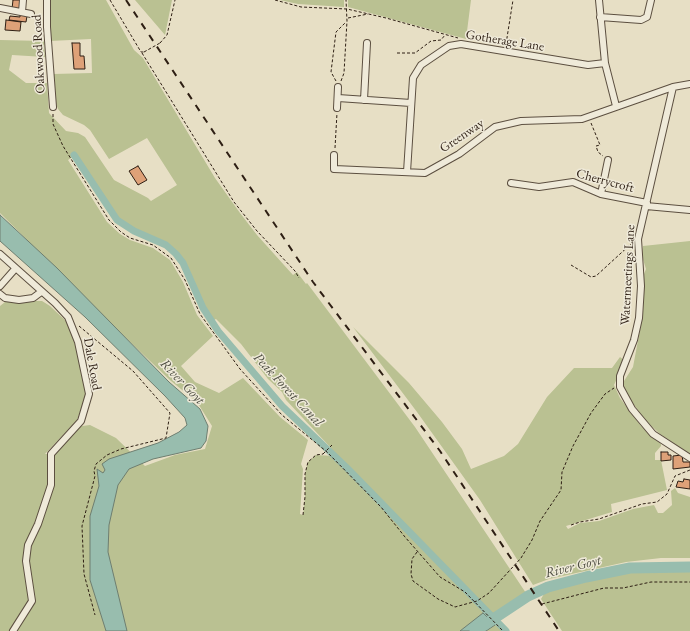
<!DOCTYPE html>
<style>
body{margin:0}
canvas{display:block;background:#e7dfc5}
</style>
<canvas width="690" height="631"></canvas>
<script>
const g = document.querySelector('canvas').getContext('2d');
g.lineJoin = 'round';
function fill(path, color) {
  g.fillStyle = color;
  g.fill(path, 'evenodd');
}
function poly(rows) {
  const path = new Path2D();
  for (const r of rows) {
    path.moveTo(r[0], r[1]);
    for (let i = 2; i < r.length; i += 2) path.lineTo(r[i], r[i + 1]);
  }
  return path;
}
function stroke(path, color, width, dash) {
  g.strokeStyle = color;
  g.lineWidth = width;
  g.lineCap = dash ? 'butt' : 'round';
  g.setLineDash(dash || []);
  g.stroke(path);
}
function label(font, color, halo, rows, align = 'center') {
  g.font = font + ' "EB Garamond",serif';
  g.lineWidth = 3;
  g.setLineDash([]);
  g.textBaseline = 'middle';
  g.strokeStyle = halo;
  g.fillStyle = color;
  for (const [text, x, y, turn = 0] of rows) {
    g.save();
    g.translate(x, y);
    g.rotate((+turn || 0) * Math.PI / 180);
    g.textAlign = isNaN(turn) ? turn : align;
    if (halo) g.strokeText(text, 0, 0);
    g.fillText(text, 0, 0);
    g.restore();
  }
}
fill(poly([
 [50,0,106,0,134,50,143,58,215,178,240,213,257,235,293,275,297,272,306,284,307,283,415,427,528,596,494,618,504,631,0,631,0,306,5,302,32,301,42,301,50,306,68,323,77,347,86,395,77,420,45,454,51,454,75,427,90,425,116,438,145,466,175,455,205,449,212,426,197,402,171,381,109,322,0,213,0,40,44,41,45,57,12,55,9,70,26,83,47,83,49,113,66,131,78,133,85,137,114,180,148,198,151,201,177,185,147,138,109,159,90,130,84,125,63,115,58,109,55,101,53,74,92,73,91,39,50,41],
 [74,156,117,220,134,231,166,245,176,254,183,263,203,308,212,321,216,319,241,344,268,379,282,392,286,400,331,448,329,450,334,456,316,455,308,462,305,474,305,497,303,515,300,514,303,469,301,464,308,440,280,417,243,378,219,393,195,382,181,366,213,336,197,315,183,282,170,260,153,248,130,240,120,234,107,222,68,160],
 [135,0,172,0,165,35],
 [280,0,344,0,344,7,298,4],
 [348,0,471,0,466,39,348,7],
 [690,241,690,454,660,434,645,420,625,392,623,385,624,381,633,367,643,314,644,274,646,269,642,256,643,246],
 [353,327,409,383,442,422,462,449,471,469,504,456,518,444,547,397,574,368,612,368,620,357,625,361,614,385,620,398,641,426,661,444,661,446,655,453,655,460,661,460,667,490,611,504,612,512,566,526,568,529,580,523,599,521,633,509,654,505,658,513,663,513,672,505,671,491,675,488,678,493,690,497,690,558,661,558,626,562,549,579,533,585,480,500,417,412],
 [690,567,690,631,562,631,541,599,548,587,586,577,624,569]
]), '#bac192');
const water = poly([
 [0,215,57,268,169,382,200,409,208,426,206,441,201,448,153,459,129,469,118,485,109,525,108,552,127,631,106,631,90,580,90,516,99,486,97,469,103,473,105,470,102,464,109,459,158,443,179,432,187,425,185,418,165,396,85,317,0,241,0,215],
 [483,613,495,625,486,631,460,631,483,613]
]);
fill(water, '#98bdae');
stroke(water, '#6e7e70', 1);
stroke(poly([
 [74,155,117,220,134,231,166,245,176,254,183,263,203,308,218,331,282,406,347,468,506,631]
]), '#98bdae', 7);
stroke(poly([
 [475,631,528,596,548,587,586,577,630,568,690,567]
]), '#98bdae', 11);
const building = poly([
 [13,0,21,0,20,9,12,9,13,0],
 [20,15,27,16,26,22,9,20,10,16,20,17,20,15],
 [6,20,21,22,20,31,5,30,6,20],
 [72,43,80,43,80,56,84,56,85,69,74,69,72,43],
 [138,166,147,180,138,185,129,171,138,166],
 [661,452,668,452,668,455,671,455,671,460,661,461,661,452],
 [682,455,683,462,690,462,690,467,673,469,673,456,682,455],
 [684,479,690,480,690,489,676,487,678,481,683,482,684,479]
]);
fill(building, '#dea178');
stroke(building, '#2e1f14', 1);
const minor = poly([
 [47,0,47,27,53,107],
 [599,0,605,63,616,106],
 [0,8,31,14],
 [22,12,23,0],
 [600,17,641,20,647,17,651,0],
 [673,87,638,239,641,286,639,318,634,340,620,376,620,387,632,409,653,434,690,458],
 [338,98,411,103],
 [364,100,367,43],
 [337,108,338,87],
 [334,155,334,169,425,173,459,154,495,127,521,121,582,119,673,87,690,84],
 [407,172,413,78,421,65,449,46,461,44,588,65,605,63],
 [511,183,539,187,573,182,601,194,647,203],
 [601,194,608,160],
 [646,206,690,210],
 [0,254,55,303,68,317,78,342,89,394,81,421,51,454,51,485,38,524,28,545,26,561,32,601,13,631],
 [0,286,15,269],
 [0,294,5,298,19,300,33,298,41,292]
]);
stroke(minor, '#5c4f40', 8);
stroke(poly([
 [110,0,141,52,144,52],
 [275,0,301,7,347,9,386,18,458,38],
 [348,18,368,14],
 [160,43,167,35,175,0],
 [506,44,513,0],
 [142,53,234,202,257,231,295,271,299,278],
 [397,53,415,53,431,41,441,40,445,35],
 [336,81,331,72,336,32,346,22],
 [341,81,344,73,347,21,346,0],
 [53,114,53,124,63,146,109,220,121,232,130,238,153,245,171,258,185,280,200,314,240,369,282,415,327,452,381,507,405,537,440,577,465,592],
 [591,123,600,145,596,146,598,152,603,156],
 [335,148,337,113],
 [571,265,591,277,596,276,632,243],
 [79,326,133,371,170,413,166,438,121,449,107,455,96,464,94,471,95,476,82,526,84,574,95,615],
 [303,515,305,497,305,474,308,462,316,455,323,454],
 [571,525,580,522,599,519,642,504,657,502,667,494,675,476,690,470],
 [417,552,412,559,411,574,413,581,438,599,455,607,477,601,489,593,521,558,532,540,540,521,561,490,562,472,573,446,591,413,605,394,614,388],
 [542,604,604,588,623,588,651,582,690,582]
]), '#2e1f14', 1, [3, 2]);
stroke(minor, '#efead9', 6);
stroke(poly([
 [126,0,313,282,440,451,559,631]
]), '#2e1f14', 2, [7, 7]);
stroke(poly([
 [144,52,160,43],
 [323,454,332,445],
 [465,592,503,631]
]), '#2e1f14', 1, [3, 2]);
label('13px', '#2e1f14', '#efead9', [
 ["Gotherage Lane",505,41,9],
 ["Oakwood Road",39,54,-93],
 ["Greenway",462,136,-34],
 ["Cherrycroft",605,181,15],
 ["Watermeetings Lane",628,275,-87],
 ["Dale Road",92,364,80]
]);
label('italic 14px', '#4e4e42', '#efead9', [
 ["River Goyt",182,382,46],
 ["Peak Forest Canal",288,390,47],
 ["River Goyt",573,567,-14]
]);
</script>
